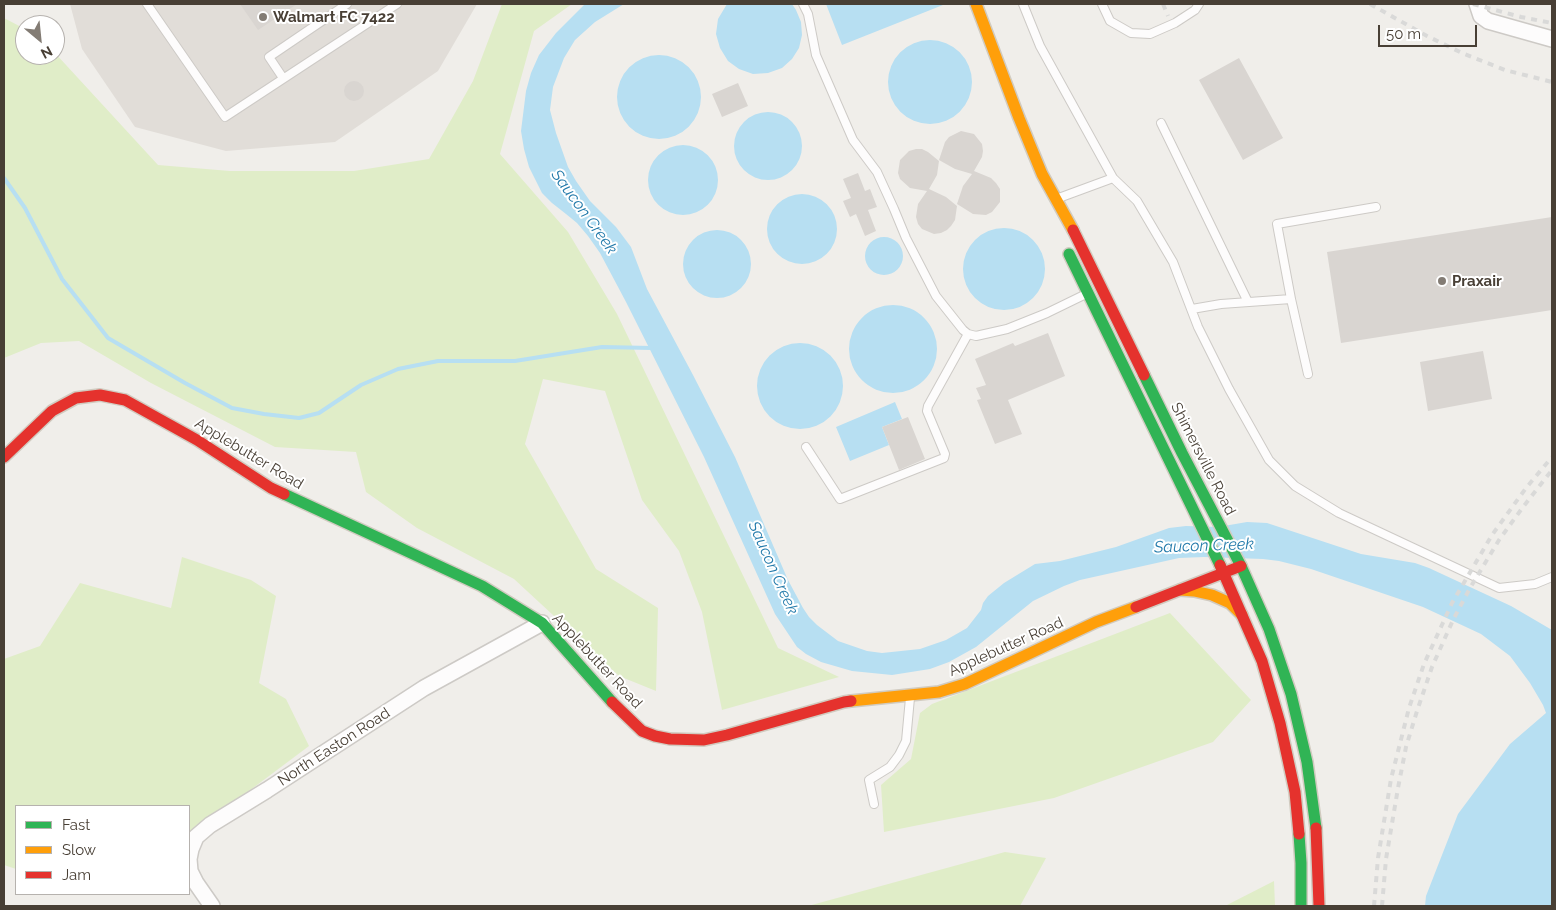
<!DOCTYPE html>
<style>
body{margin:0}
#map{position:relative;width:1556px;height:910px;overflow:hidden;background:#f0eeea;font-family:Raleway,sans-serif}
canvas{display:block}
.frame{position:absolute;inset:0;border:5px solid #483f35;pointer-events:none}
.legend{position:absolute;left:15px;top:805px;width:175px;height:90px;box-sizing:border-box;background:#fff;border:1px solid #b6b2ae;margin:0;padding:6px 9px;list-style:none;font-size:15px;color:#483f35}
.legend li{display:flex;align-items:center;gap:10px;height:25px}
.legend b{width:25px;border:1px solid #b6b2ae}
.north{position:absolute;left:15px;top:15px;width:50px;height:50px;box-sizing:border-box;background:#fff;border:1px solid #b6b2ae;border-radius:50%;rotate:152deg;font-size:14px;font-weight:700;line-height:20px;text-align:center;color:#483f35}
.north::after{content:'';display:block;margin:auto;width:18px;height:22px;background:#837c74;clip-path:polygon(50% 0,100% 100%,50% 72%,0 100%)}
.scale{position:absolute;left:1378px;top:25px;width:99px;height:22px;box-sizing:border-box;border:2px solid #483f35;border-top:0;padding-left:6px;font-size:15px;line-height:18px;white-space:nowrap;color:#483f35;-webkit-text-stroke:4px #fff;paint-order:stroke}
</style>
<div id="map">
<canvas width="1556" height="910"></canvas>
<div class="frame"></div>
<ul class="legend">
<li><b style="height:6px;background:#30b455"></b>Fast</li>
<li><b style="height:6px;background:#ff9f0a"></b>Slow</li>
<li><b style="height:6px;background:#e5322d"></b>Jam</li>
</ul>
<div class="north">N</div>
<div class="scale">50 m</div>
</div>
<script>
const g = document.querySelector('canvas').getContext('2d');
g.lineJoin = 'round';
function fill(path, color) {
  g.fillStyle = color;
  g.fill(path, 'evenodd');
}
function poly(rows) {
  const path = new Path2D();
  for (const r of rows) {
    if (r.length === 3) {
      path.moveTo(r[0] + r[2], r[1]);
      path.arc(r[0], r[1], r[2], 0, 2 * Math.PI);
      continue;
    }
    path.moveTo(r[0], r[1]);
    for (let i = 2; i < r.length; i += 2) path.lineTo(r[i], r[i + 1]);
  }
  return path;
}
function stroke(path, color, width, dash) {
  g.strokeStyle = color;
  g.lineWidth = width;
  g.lineCap = dash ? 'butt' : 'round';
  g.setLineDash(dash || []);
  g.stroke(path);
}
function label(font, color, halo, rows, align = 'center') {
  g.font = font + ' Raleway,sans-serif';
  g.lineWidth = 4;
  g.setLineDash([]);
  g.textBaseline = 'middle';
  g.strokeStyle = halo;
  g.fillStyle = color;
  for (const [text, x, y, turn = 0] of rows) {
    g.save();
    g.translate(x, y);
    g.rotate((+turn || 0) * Math.PI / 180);
    g.textAlign = isNaN(turn) ? turn : align;
    if (halo) g.strokeText(text, 0, 0);
    g.fillText(text, 0, 0);
    g.restore();
  }
}
fill(poly([
 [70,4,477,4,438,71,335,142,226,151,135,127,82,49]
]), '#e1ddd8');
fill(poly([
 [502,4,572,4,534,31,500,154,568,232,617,314,778,648,839,677,722,710,702,612,679,551,642,500,605,391,543,379,525,444,596,569,658,608,656,691,619,676,514,579,417,528,366,492,356,452,275,447,151,383,79,341,41,343,4,358,4,18,25,29,25,55,55,55,55,53,158,165,230,171,354,171,429,159,473,81],
 [182,557,251,580,276,596,259,683,286,699,309,746,189,836,189,806,16,806,16,869,4,865,4,659,40,646,80,583,171,608],
 [1170,613,1251,700,1213,742,1054,798,884,832,881,785,911,759,920,713,932,704],
 [1005,852,1046,858,1020,906,808,906],
 [1274,881,1275,906,1225,906]
]), '#e0edc8');
fill(poly([
 [585,4,624,4,595,22,575,40,564,58,553,87,550,110,556,133,568,167,576,181,590,201,616,227,631,247,647,289,693,375,735,457,788,580,803,608,809,617,817,625,838,641,867,651,882,653,920,649,946,640,967,628,981,610,983,603,988,596,1004,583,1035,564,1060,561,1116,547,1169,528,1186,526,1218,527,1247,522,1267,523,1361,554,1415,563,1429,568,1511,606,1552,630,1552,906,1425,906,1426,896,1458,814,1510,744,1546,713,1543,705,1530,683,1510,656,1481,634,1423,607,1311,569,1279,561,1263,559,1204,557,1179,558,1080,580,1064,586,1033,601,976,647,949,662,930,669,892,675,852,671,821,662,806,654,797,647,775,614,704,457,626,302,600,253,588,236,577,223,566,214,552,203,542,193,529,167,524,149,521,131,526,91,531,73,539,55,556,33],
 [727,4,792,4,796,10,801,22,802,35,799,48,792,59,782,68,768,73,753,74,739,69,728,61,720,48,716,34,718,19],
 [826,4,943,4,943,5,842,45],
 [930,82,42],
 [659,97,42],
 [768,146,34],
 [683,180,35],
 [802,229,35],
 [1004,269,41],
 [717,264,34],
 [884,256,19],
 [893,349,44],
 [800,386,43],
 [895,402,902,419,882,427,889,445,850,461,836,427]
]), '#b7dff2');
stroke(poly([
 [4,178,25,208,62,279,108,338,185,383,232,408,264,414,299,418,319,413,361,385,398,369,438,361,515,361,602,347,652,348]
]), '#b7dff2', 4);
fill(poly([
 [240,4,297,4,258,30],
 [1239,58,1283,138,1243,160,1199,80],
 [354,91,10],
 [738,83,748,106,722,117,712,94],
 [961,131,974,134,982,144,983,151,982,157,974,171,991,178,996,183,1000,189,1000,202,992,212,986,215,973,214,957,204,963,186,972,174,955,169,939,160,945,142,949,137],
 [916,149,922,149,928,152,939,161,937,175,929,189,946,197,957,206,955,220,951,226,947,230,941,233,934,234,922,229,918,224,916,217,918,204,927,191,910,188,900,179,898,173,900,160,909,151],
 [858,173,865,191,870,189,877,207,868,210,876,231,865,236,856,214,850,217,843,201,851,198,843,179],
 [1552,217,1552,310,1341,343,1327,252],
 [1048,333,1065,376,1008,400,1022,434,995,444,977,400,981,399,976,388,986,385,975,359,1013,343,1015,346],
 [1483,351,1492,399,1428,411,1420,362],
 [908,417,925,459,899,470,882,427]
]), '#d9d5d1');
const lane = poly([
 [147,4,225,117,397,4],
 [803,4,808,14,816,55,853,140,877,172,894,209,906,238,936,296,963,330,968,334,976,336,1007,329,1047,313,1086,294],
 [1023,4,1040,46,1113,178,1137,201,1173,262,1198,327,1229,389,1269,460,1295,486,1339,513,1499,588,1535,584,1552,577],
 [1102,4,1110,21,1131,33,1150,34,1175,23,1195,10,1199,4],
 [283,78,269,57,347,4],
 [1161,123,1248,302],
 [1056,199,1113,178],
 [1291,299,1277,224,1376,207],
 [1192,309,1221,304,1291,299,1308,374],
 [806,447,840,499,944,458,945,454,927,411,928,406,968,334],
 [874,804,869,780,890,767,899,755,906,741,910,698]
]);
const street = poly([
 [1477,4,1481,16,1488,21,1552,39],
 [212,906,196,883,190,871,189,859,191,849,196,837,210,825,267,790,424,688,542,623]
]);
const fast = poly([
 [1069,254,1220,565],
 [1144,375,1182,453,1241,566,1269,629,1291,694,1307,762,1316,828],
 [284,494,482,586,542,623,612,702],
 [1299,834,1301,863,1301,906]
]);
const slow = poly([
 [976,4,1019,118,1042,174,1073,230],
 [1180,590,1194,591,1212,595,1230,603,1242,615],
 [851,701,939,692,965,684,1096,622,1136,607]
]);
const jam = poly([
 [1073,230,1144,375],
 [4,457,52,411,76,398,100,395,125,400,197,440,271,488,284,494],
 [1220,565,1262,661,1280,723,1295,792,1299,834],
 [1136,607,1241,566],
 [612,702,642,731,655,736,670,739,704,740,727,735,844,702,851,701],
 [1316,828,1319,906]
]);
stroke(lane, '#cdcac6', 10);
stroke(street, '#cdcac6', 18);
stroke(fast, '#d1cbc0', 14);
stroke(slow, '#d1cbc0', 14);
stroke(jam, '#d1cbc0', 14);
stroke(lane, '#fdfcfc', 8);
stroke(street, '#fdfcfc', 15);
stroke(fast, '#30b455', 11);
stroke(slow, '#ff9f0a', 11);
stroke(jam, '#e5322d', 11);
stroke(poly([
 [1163,4,1168,16],
 [1370,4,1427,36,1462,53,1505,70,1552,82],
 [1473,4,1521,17,1552,23],
 [1374,906,1378,858,1391,779,1409,708,1424,664,1452,603,1492,535,1526,488,1552,457],
 [1382,906,1386,859,1398,788,1406,747,1417,711,1432,667,1453,620,1470,588,1499,540,1523,507,1552,470]
]), '#d9d9d8', 4, [6, 6]);
for (const [x, y, r, color] of [
 [263,17,5,"#837c74"],
 [1442,281,5,"#837c74"]
]) {
  const dot = new Path2D();
  dot.arc(x, y, r, 0, 2 * Math.PI);
  g.fillStyle = color;
  g.fill(dot);
  stroke(dot, '#fff', 2);
}
label('bold 15px', '#483f35', '#fff', [
 ["Walmart FC 7422",273,17],
 ["Praxair",1452,281]
], 'left');
label('15px', '#483f35', '#fff', [
 ["Applebutter Road",249,454,31],
 ["Shimersville Road",1203,459,63],
 ["Applebutter Road",1006,647,-24],
 ["Applebutter Road",597,661,47],
 ["North Easton Road",334,747,-33]
]);
label('italic 16px', '#247bab', '#fff', [
 ["Saucon Creek",584,212,54],
 ["Saucon Creek",1204,546,-2],
 ["Saucon Creek",773,568,66]
]);
</script>
